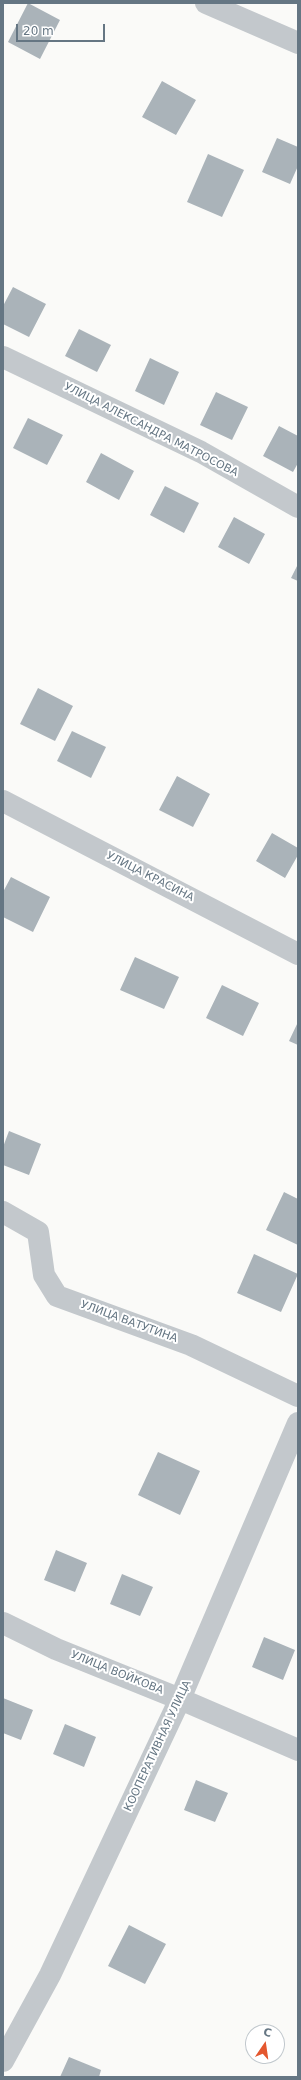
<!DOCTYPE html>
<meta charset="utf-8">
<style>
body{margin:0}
#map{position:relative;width:301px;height:2080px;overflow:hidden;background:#fafaf8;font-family:"DejaVu Sans",sans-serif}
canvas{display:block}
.frame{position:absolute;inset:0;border:4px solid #657683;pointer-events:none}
.north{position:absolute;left:245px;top:2024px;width:40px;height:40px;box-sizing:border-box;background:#fff;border:1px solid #c1c8cd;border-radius:50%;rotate:13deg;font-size:11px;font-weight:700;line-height:16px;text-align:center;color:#657683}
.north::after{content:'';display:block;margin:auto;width:14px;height:18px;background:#e4572e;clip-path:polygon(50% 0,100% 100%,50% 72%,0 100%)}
.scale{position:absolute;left:16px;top:24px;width:89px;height:18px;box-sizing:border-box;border:2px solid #657683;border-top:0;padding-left:5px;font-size:12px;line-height:14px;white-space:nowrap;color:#657683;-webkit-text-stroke:3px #fff;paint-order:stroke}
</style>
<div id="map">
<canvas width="301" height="2080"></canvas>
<div class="frame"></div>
<div class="north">С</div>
<div class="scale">20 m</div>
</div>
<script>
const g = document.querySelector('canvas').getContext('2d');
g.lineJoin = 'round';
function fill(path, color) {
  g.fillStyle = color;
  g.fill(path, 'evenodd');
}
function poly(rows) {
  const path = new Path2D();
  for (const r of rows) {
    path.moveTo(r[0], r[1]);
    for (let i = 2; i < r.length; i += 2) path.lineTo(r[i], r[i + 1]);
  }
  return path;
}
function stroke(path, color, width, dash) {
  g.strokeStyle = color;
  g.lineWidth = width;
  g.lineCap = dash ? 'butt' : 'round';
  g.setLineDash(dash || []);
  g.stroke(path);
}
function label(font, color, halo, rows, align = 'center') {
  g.font = font + ' "DejaVu Sans",sans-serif';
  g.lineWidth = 4;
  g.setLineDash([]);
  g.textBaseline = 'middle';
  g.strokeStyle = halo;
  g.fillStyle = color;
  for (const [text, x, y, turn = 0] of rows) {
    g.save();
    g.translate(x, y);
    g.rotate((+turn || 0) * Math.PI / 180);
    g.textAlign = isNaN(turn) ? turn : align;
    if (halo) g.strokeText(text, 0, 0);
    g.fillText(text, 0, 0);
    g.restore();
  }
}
fill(poly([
 [28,3,60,20,40,59,8,42],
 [162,81,196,100,176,135,142,117],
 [277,138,298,147,298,166,290,184,262,172],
 [208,154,244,170,222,217,187,202],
 [13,287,46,304,29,337,3,324,3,306],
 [79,329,111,345,97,372,65,356],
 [150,358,179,372,164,405,135,391],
 [216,392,248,407,232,440,200,425],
 [28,418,63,435,47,465,13,448],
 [279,426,298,436,298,463,293,472,263,456],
 [101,453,134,471,119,500,86,482],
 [165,486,199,503,184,533,150,515],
 [234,517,265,534,249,564,218,547],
 [298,564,298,581,291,578],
 [38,688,73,706,55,741,20,724],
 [72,731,106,747,91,778,57,761],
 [177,776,210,794,193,827,159,810],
 [272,833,298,848,298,855,285,878,256,861],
 [11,877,50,897,33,932,3,917,3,892],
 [135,957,179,977,164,1009,120,990],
 [222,985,259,1003,243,1036,206,1018],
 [298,1022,298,1045,289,1041],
 [9,1131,41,1144,29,1175,3,1165,3,1147],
 [284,1192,298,1199,298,1245,266,1230],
 [254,1254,298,1274,281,1312,237,1293],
 [158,1452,200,1471,180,1515,138,1495],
 [56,1550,87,1563,75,1592,44,1580],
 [122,1574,153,1587,140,1616,110,1604],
 [264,1637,295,1650,283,1680,252,1667],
 [3,1698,33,1710,21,1740,3,1733],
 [65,1724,96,1737,84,1767,53,1754],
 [196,1780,228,1793,215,1822,184,1810],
 [129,1925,166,1944,145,1984,108,1966],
 [69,2057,101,2070,99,2077,60,2077]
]), '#aab3b9');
stroke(poly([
 [206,3,298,43],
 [3,357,201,452,298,507],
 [3,801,298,954],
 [3,1212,38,1232,44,1275,57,1296,191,1345,298,1396],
 [3,1623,56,1649,180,1699,298,1750],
 [3,2061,50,1975,180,1699,298,1423]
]), '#c3c8cc', 22);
label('11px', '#657683', '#fff', [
 ["УЛИЦА АЛЕКСАНДРА МАТРОСОВА",151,430,27],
 ["УЛИЦА КРАСИНА",150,877,27],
 ["УЛИЦА ВАТУТИНА",129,1322,20],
 ["УЛИЦА ВОЙКОВА",117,1673,22],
 ["КООПЕРАТИВНАЯ УЛИЦА",158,1746,-65]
]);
</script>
